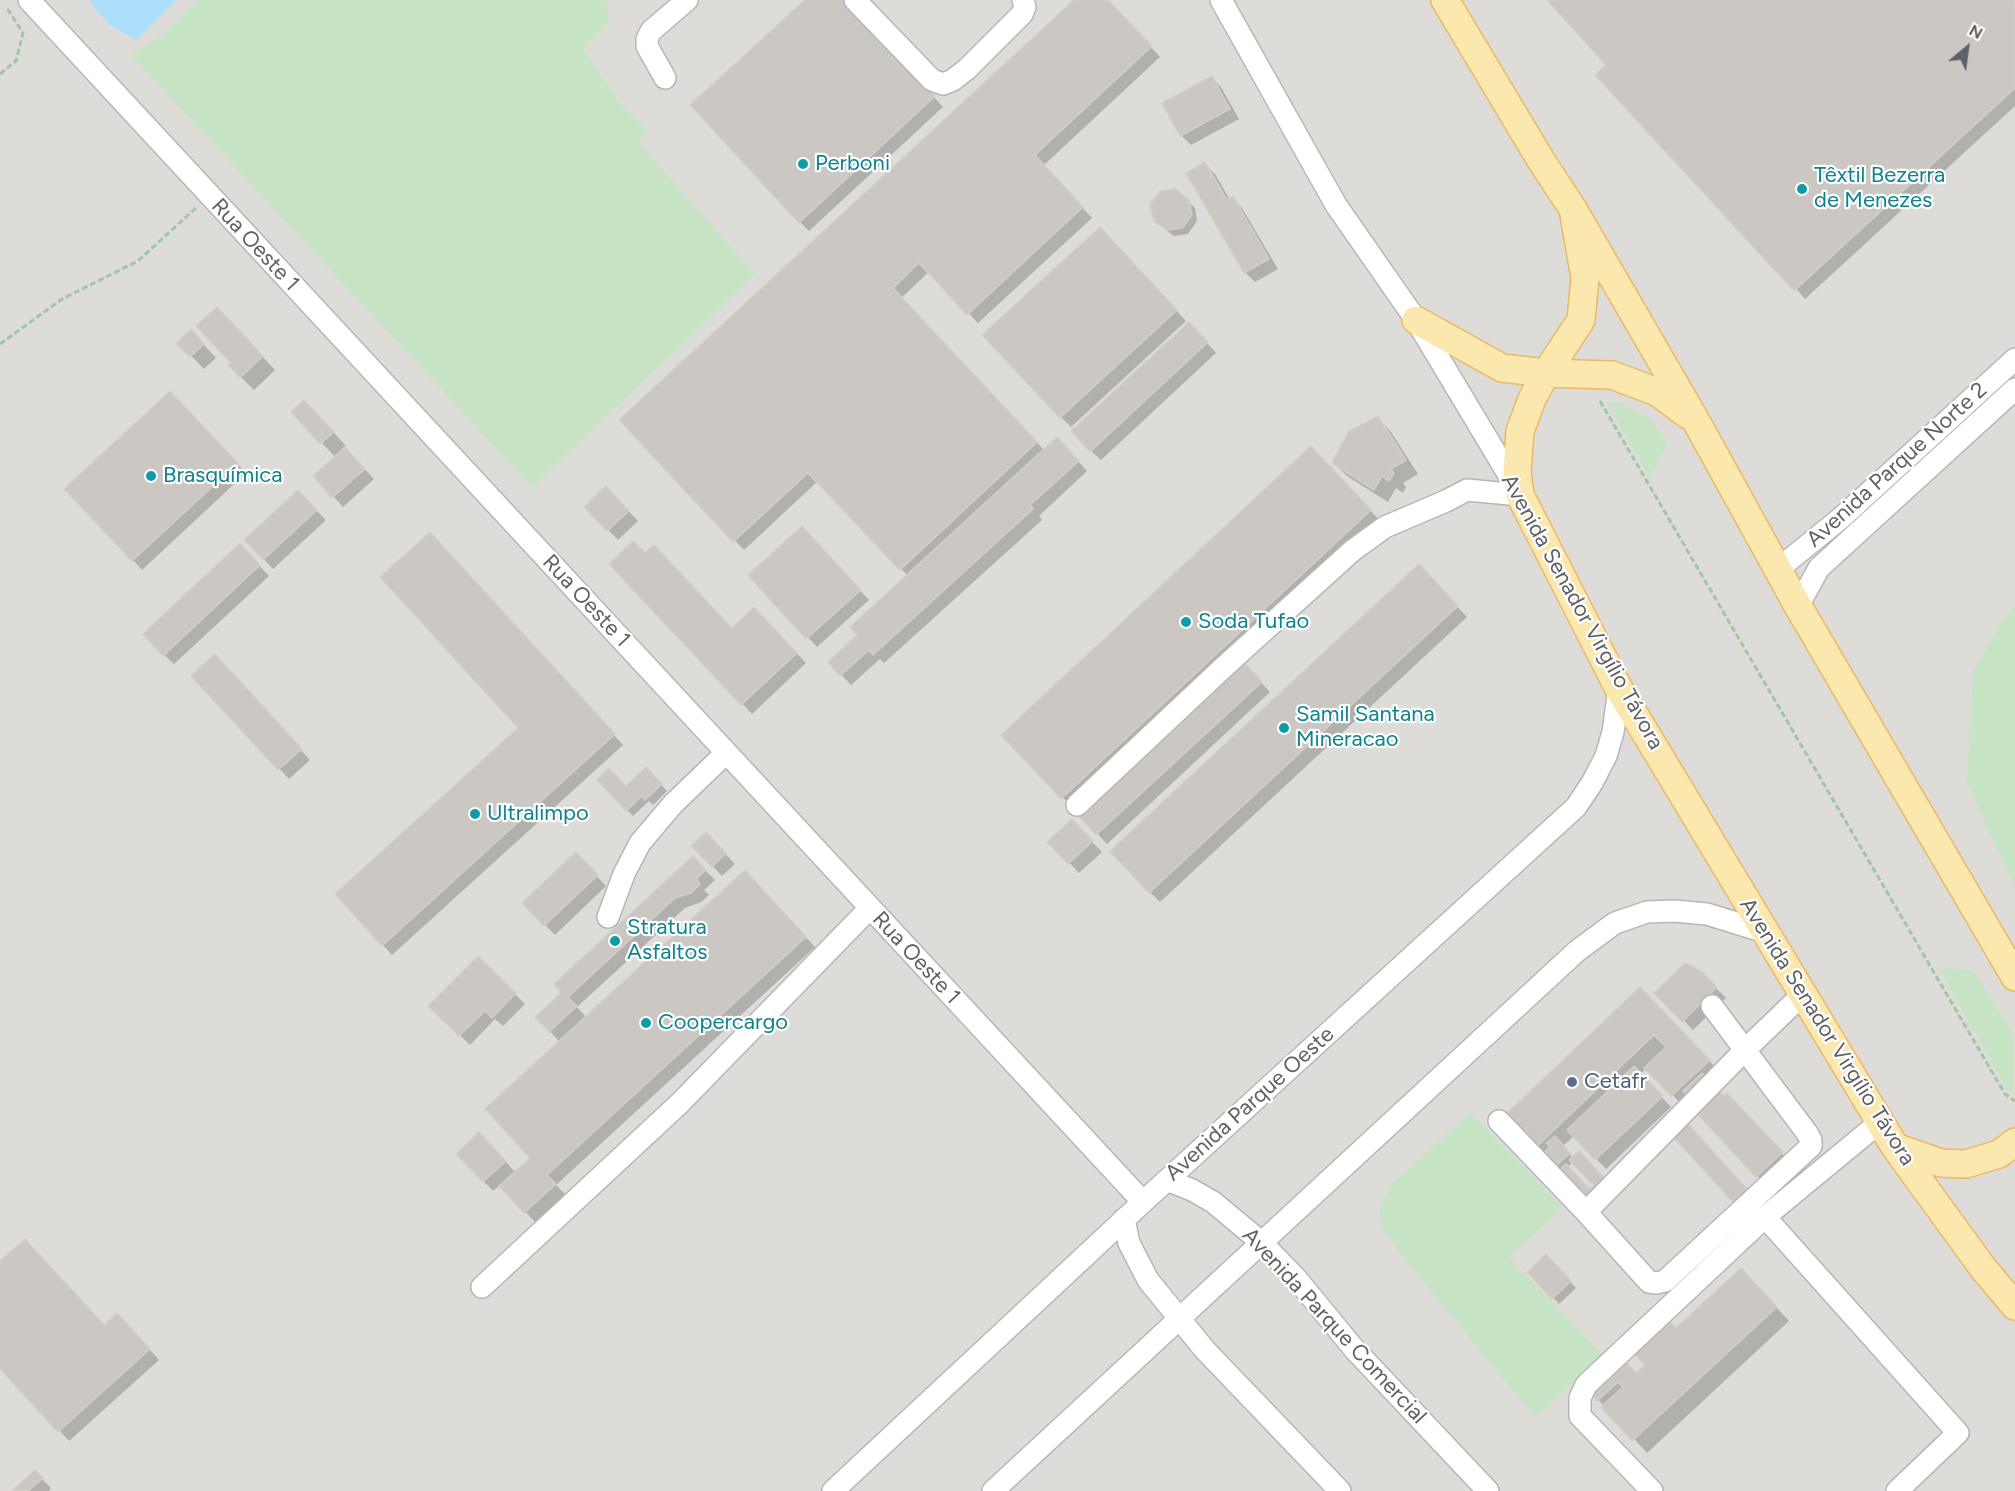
<!DOCTYPE html>
<meta charset="utf-8">
<style>
body{margin:0}
#map{position:relative;width:2015px;height:1491px;overflow:hidden;background:#efece6;font-family:Figtree,sans-serif}
canvas{display:block}
.north{position:absolute;left:1937px;top:18px;width:60px;height:60px;-webkit-text-stroke:4px #fff;paint-order:stroke;rotate:29deg;font-size:16px;font-weight:700;line-height:24px;text-align:center;color:#5e6266}
.north::after{content:'';display:block;margin:auto;width:21px;height:27px;background:#5e6266;clip-path:polygon(50% 0,100% 100%,50% 72%,0 100%)}
</style>
<div id="map">
<canvas width="2015" height="1491"></canvas>
<div class="north">N</div>
</div>
<script>
const g = document.querySelector('canvas').getContext('2d');
g.lineJoin = 'round';
function fill(path, color) {
  g.fillStyle = color;
  g.fill(path, 'evenodd');
}
function poly(rows) {
  const path = new Path2D();
  for (const r of rows) {
    path.moveTo(r[0], r[1]);
    for (let i = 2; i < r.length; i += 2) path.lineTo(r[i], r[i + 1]);
  }
  return path;
}
function stroke(path, color, width, dash) {
  g.strokeStyle = color;
  g.lineWidth = width;
  g.lineCap = dash ? 'butt' : 'round';
  g.setLineDash(dash || []);
  g.stroke(path);
}
function label(font, color, halo, rows, align = 'center') {
  g.font = font + ' Figtree,sans-serif';
  g.lineWidth = 4.5;
  g.setLineDash([]);
  g.textBaseline = 'middle';
  g.strokeStyle = halo;
  g.fillStyle = color;
  for (const [text, x, y, turn = 0] of rows) {
    g.save();
    g.translate(x, y);
    g.rotate((+turn || 0) * Math.PI / 180);
    g.textAlign = isNaN(turn) ? turn : align;
    if (halo) g.strokeText(text, 0, 0);
    g.fillText(text, 0, 0);
    g.restore();
  }
}
fill(poly([
 [0,0,2015,0,2015,1491,0,1491]
]), '#dedcd8');
fill(poly([
 [197,0,606,0,609,22,583,48,620,103,647,130,638,142,755,274,532,487,131,55,163,34],
 [1607,403,1621,403,1653,421,1666,444,1650,478],
 [2015,604,2015,889,1967,782,1973,672,1999,626],
 [1938,967,1973,970,2014,1036,2014,1093,2008,1091],
 [1470,1113,1563,1207,1509,1257,1604,1356,1535,1417,1398,1251,1381,1227,1380,1206,1391,1185]
]), '#c7e5c4');
fill(poly([
 [89,0,176,0,136,40,109,24]
]), '#abdffb');
fill(poly([
 [807,0,844,0,943,107,809,231,800,222],
 [1077,0,1107,0,1160,57,1043,166,1092,218,978,323,929,272,901,298,1045,451,1067,449,1087,471,1039,516,1042,520,884,663,880,659,851,685,830,663,859,635,908,576,818,481,744,550,621,420],
 [1549,0,2015,0,2015,106,1805,299,1609,65],
 [1212,78,1221,87,1239,119,1191,145,1181,135],
 [1205,164,1215,174,1230,200,1233,198,1242,208,1278,269,1255,282,1245,272,1188,174],
 [1188,201,1195,208,1197,221,1188,234,1174,236,1162,227],
 [1110,238,1186,321,1071,427,1061,417],
 [230,322,275,370,254,390,241,377,234,363],
 [191,331,216,358,204,369,179,343],
 [1198,333,1216,353,1101,460,1091,451],
 [179,402,246,473,142,570,133,560],
 [293,412,318,415,346,446,344,448,374,479,343,507,315,476,336,458],
 [1378,418,1391,432,1418,474,1403,483,1406,487,1403,493,1396,488,1388,502,1347,476,1334,463],
 [1321,458,1380,521,1072,807,1003,735],
 [298,492,326,520,273,569,264,559],
 [616,498,638,521,618,540,586,507],
 [811,537,869,600,817,647,750,575],
 [439,544,623,745,392,955,383,945,520,728],
 [249,555,269,576,174,664,164,655],
 [611,564,733,629,754,609,806,663,752,714],
 [1428,576,1467,617,1160,902,1150,892],
 [224,666,310,760,289,779,193,676],
 [1250,671,1270,692,1107,844,1078,813],
 [646,769,667,791,653,805,649,801,633,816,599,780,626,787],
 [1072,821,1102,852,1079,873,1050,842],
 [706,834,735,864,722,876,693,846],
 [576,854,606,886,555,935,524,904],
 [693,858,715,880,704,890,709,895,701,902,685,908,577,1007,587,1018,754,882,815,947,556,1185,565,1194,535,1222,500,1185,493,1191,458,1154,489,1144,516,1173,532,1158,560,1042,537,1018,564,993],
 [478,958,525,1004,503,1026,495,1019,470,1045,430,1006],
 [1699,971,1726,998,1693,1030,1657,993],
 [1653,1002,1722,1074,1711,1084,1724,1098,1737,1105,1791,1163,1767,1186,1701,1115,1704,1112,1694,1101,1685,1108,1647,1068,1640,1074,1671,1107,1606,1169,1574,1136,1563,1146,1573,1158,1611,1187,1584,1204,1504,1118],
 [1573,1162,1596,1186,1590,1191,1567,1167],
 [1546,1256,1576,1288,1559,1304,1529,1272],
 [0,1263,104,1327,127,1324,159,1360,69,1441,0,1366],
 [1754,1283,1789,1321,1647,1453,1594,1395,1626,1365,1636,1375,1676,1330],
 [35,1472,51,1488,49,1491,14,1491]
]), '#0003');
const building = poly([
 [805,0,845,0,935,96,799,223,690,105,805,0],
 [1074,0,1108,0,1152,46,1035,155,1083,207,967,315,919,263,893,288,1037,442,900,570,808,473,733,542,619,420,1074,0],
 [1547,0,2015,0,2015,88,1794,291,1595,75,1606,65,1547,0],
 [1212,76,1230,109,1180,136,1162,103,1212,76],
 [1205,162,1227,200,1233,196,1269,259,1244,273,1186,173,1205,162],
 [1176,189,1189,200,1192,215,1182,228,1166,230,1154,221,1150,204,1160,191,1176,189],
 [1100,227,1177,310,1060,418,982,335,1100,227],
 [217,307,263,356,240,378,228,365,231,363,196,326,217,307],
 [1189,322,1208,342,1090,452,1071,431,1189,322],
 [191,329,204,344,190,357,176,343,191,329],
 [170,391,238,463,132,561,64,489,170,391],
 [304,400,334,432,320,444,291,412,304,400],
 [1378,416,1406,460,1391,469,1394,473,1389,481,1382,476,1374,490,1332,463,1348,432,1378,416],
 [1057,437,1079,461,1030,505,1033,509,873,655,869,650,840,676,828,662,857,635,850,627,1057,437],
 [1311,446,1371,510,1061,799,1001,735,1311,446],
 [345,447,365,469,332,498,313,476,345,447],
 [606,486,629,511,607,531,584,507,606,486],
 [298,490,317,510,263,560,244,540,298,490],
 [802,526,861,590,806,639,748,575,802,526],
 [430,532,615,734,382,946,335,894,518,728,380,577,430,532],
 [633,541,645,553,654,545,732,628,754,607,797,653,741,705,609,564,633,541],
 [240,543,260,565,163,656,143,634,240,543],
 [1419,564,1458,606,1149,893,1110,851,1419,564],
 [215,654,302,749,278,770,191,676,215,654],
 [1241,659,1262,682,1096,835,1076,813,1241,659],
 [646,767,662,784,645,800,642,796,626,811,597,780,609,768,626,786,646,767],
 [1072,819,1093,841,1068,864,1047,842,1072,819],
 [706,832,726,853,712,867,691,846,706,832],
 [576,852,598,875,544,926,522,903,576,852],
 [693,856,706,870,696,879,700,884,691,893,675,898,568,997,577,1006,549,1032,535,1017,561,993,554,984,693,856],
 [745,870,806,937,547,1175,556,1184,524,1213,499,1186,530,1158,485,1109,745,870],
 [478,956,516,993,492,1018,485,1011,459,1036,428,1006,478,956],
 [1685,963,1700,970,1717,987,1682,1022,1654,993,1685,963],
 [1640,987,1710,1060,1671,1096,1644,1068,1666,1047,1654,1035,1533,1150,1502,1118,1640,987],
 [1634,1066,1663,1096,1595,1160,1567,1130,1634,1066],
 [1702,1073,1724,1096,1727,1093,1783,1152,1756,1177,1698,1115,1702,1112,1683,1091,1702,1073],
 [1688,1124,1749,1191,1735,1204,1673,1137,1688,1124],
 [479,1132,506,1161,483,1182,456,1154,479,1132],
 [1555,1136,1570,1153,1551,1170,1539,1157,1550,1147,1546,1143,1555,1136],
 [1579,1151,1605,1179,1584,1206,1555,1175,1566,1164,1590,1189,1594,1186,1569,1160,1579,1151],
 [25,1239,104,1325,117,1313,150,1349,58,1432,0,1369,0,1261,25,1239],
 [1546,1254,1571,1281,1552,1299,1527,1272,1546,1254],
 [1741,1268,1777,1307,1632,1441,1601,1407,1623,1387,1618,1382,1597,1401,1592,1395,1627,1363,1636,1373,1645,1365,1634,1353,1669,1321,1676,1328,1741,1268],
 [35,1470,43,1478,28,1491,12,1491,35,1470]
]);
fill(building, '#cbc7c3');
stroke(building, '#d4cec5', 1.5);
const minor = poly([
 [29,0,1143,1202],
 [855,0,932,80,943,84,953,80,967,69,1022,14,1025,7,1023,0],
 [1221,0,1336,205,1416,320,1519,492],
 [665,78,647,46,647,39,651,31,687,0],
 [1777,570,1841,518,2015,359],
 [1798,606,1819,568,2015,389],
 [1077,805,1225,666,1352,551,1385,527,1446,501,1467,490,1520,495],
 [608,917,624,874,640,843,673,804,726,753],
 [1499,1121,1586,1212,1649,1282,1656,1283,1665,1281,1811,1146,1811,1140,1807,1133,1712,1006],
 [1167,1180,1192,1190,1213,1202,1261,1242,1295,1277,1355,1350,1488,1491],
 [1586,1212,1745,1050,1803,994],
 [1765,1217,1958,1433,1897,1491],
 [1124,1219,1129,1243,1148,1280,1205,1350,1340,1491],
 [482,1287,680,1103,870,908],
 [833,1491,1143,1202,1576,807,1592,783,1606,756,1613,732,1619,689],
 [993,1491,1577,951,1615,923,1647,912,1674,911,1707,914,1765,932],
 [1652,1491,1580,1416,1580,1398,1586,1385,1765,1217,1880,1122]
]);
const major = poly([
 [1445,0,1542,162,1573,209,1696,421,1798,606,2015,977],
 [1573,209,1585,278,1581,320,1546,373,1532,399,1520,431,1517,472,1520,495,1619,689,1880,1122,1895,1147,1983,1268,2015,1306],
 [1416,320,1502,368,1546,373,1612,375,1657,392,1688,415],
 [1895,1147,1941,1163,1966,1164,1999,1154,2015,1142]
]);
stroke(minor, '#b3b7ba', 24);
stroke(major, '#ebb864', 30);
stroke(poly([
 [0,74,16,61,23,33,7,8],
 [0,344,62,299,138,261,197,207],
 [1600,401,2005,1094,2015,1101]
]), '#9ec7a6', 3, [6, 3]);
stroke(minor, '#fff', 21);
stroke(major, '#fbe8af', 27);
for (const [x, y, r, color] of [
 [803,164,6,"#0f9aa8"],
 [1802,189,6,"#0f9aa8"],
 [151,476,6,"#0f9aa8"],
 [1186,622,6,"#0f9aa8"],
 [1284,728,6,"#0f9aa8"],
 [475,814,6,"#0f9aa8"],
 [615,941,6,"#0f9aa8"],
 [646,1023,6,"#0f9aa8"],
 [1572,1082,6,"#5c6f8a"]
]) {
  const dot = new Path2D();
  dot.arc(x, y, r, 0, 2 * Math.PI);
  g.fillStyle = color;
  g.fill(dot);
  stroke(dot, '#fff', 2);
}
label('22px', '#0d838f', '#fff', [
 ["Perboni",815,164],
 ["Têxtil Bezerra",1814,176],
 ["de Menezes",1814,201],
 ["Brasquímica",163,476],
 ["Soda Tufao",1198,622],
 ["Samil Santana",1296,715],
 ["Mineracao",1296,740],
 ["Ultralimpo",487,814],
 ["Stratura",627,928],
 ["Asfaltos",627,953],
 ["Coopercargo",658,1023]
], 'left');
label('22px', '#5e6266', '#fff', [
 ["Rua Oeste 1",255,245,47],
 ["Avenida Parque Norte 2",1897,465,-42],
 ["Rua Oeste 1",586,601,47],
 ["Avenida Senador Virgílio Távora",1582,612,61],
 ["Rua Oeste 1",916,958,47],
 ["Avenida Senador Virgílio Távora",1827,1032,58],
 ["Avenida Parque Oeste",1250,1104,-42],
 ["Avenida Parque Comercial",1334,1326,47]
]);
label('22px', '#4e5e75', '#fff', [
 ["Cetafr",1584,1082]
], 'left');
</script>
